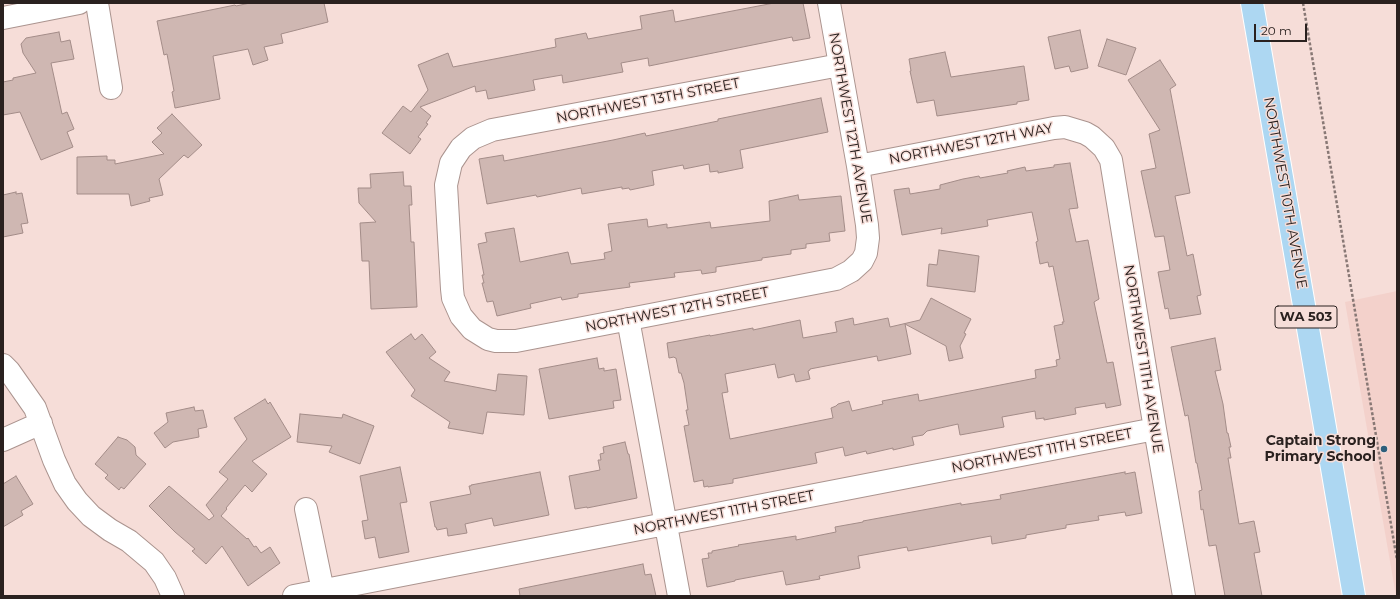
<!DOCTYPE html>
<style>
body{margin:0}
#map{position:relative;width:1400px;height:599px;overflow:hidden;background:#f6ddd8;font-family:Montserrat,sans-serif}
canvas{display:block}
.frame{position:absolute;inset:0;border:4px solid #2a211f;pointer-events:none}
.scale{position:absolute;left:1254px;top:24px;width:53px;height:18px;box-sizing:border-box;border:2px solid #2a211f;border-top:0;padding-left:5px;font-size:12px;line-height:14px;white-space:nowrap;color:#2a211f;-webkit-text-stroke:3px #f6ddd8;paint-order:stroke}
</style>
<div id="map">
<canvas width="1400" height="599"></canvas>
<div class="frame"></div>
<div class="scale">20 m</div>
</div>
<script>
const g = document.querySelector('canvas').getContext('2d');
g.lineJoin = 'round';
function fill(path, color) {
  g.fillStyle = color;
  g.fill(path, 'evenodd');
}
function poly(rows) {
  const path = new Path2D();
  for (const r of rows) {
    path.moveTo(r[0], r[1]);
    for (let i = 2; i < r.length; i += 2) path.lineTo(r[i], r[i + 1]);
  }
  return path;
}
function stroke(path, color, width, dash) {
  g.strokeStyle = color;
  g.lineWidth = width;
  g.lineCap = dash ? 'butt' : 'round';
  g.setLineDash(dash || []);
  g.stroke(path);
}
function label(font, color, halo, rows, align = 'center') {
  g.font = font + ' Montserrat,sans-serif';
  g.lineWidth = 3;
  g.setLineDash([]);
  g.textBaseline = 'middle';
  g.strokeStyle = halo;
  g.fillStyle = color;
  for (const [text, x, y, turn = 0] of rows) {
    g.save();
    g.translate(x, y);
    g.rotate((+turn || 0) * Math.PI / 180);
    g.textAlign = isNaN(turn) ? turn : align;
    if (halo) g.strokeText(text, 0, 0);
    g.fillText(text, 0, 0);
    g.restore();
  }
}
fill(poly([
 [1397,291,1397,596,1396,596,1345,302]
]), '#f3d1cb');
const building = poly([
 [250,3,324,3,328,22,281,34,283,43,264,47,268,60,253,65,248,49,213,56,220,99,175,108,172,92,174,91,167,54,164,55,157,21,235,5,236,6,250,3],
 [774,3,803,3,810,38,793,41,792,37,649,66,648,58,621,63,623,72,563,83,562,75,533,80,535,90,488,99,486,90,476,92,475,86,420,107,431,116,426,123,428,124,418,137,421,139,410,154,382,133,403,106,411,112,428,90,418,65,448,53,453,67,556,47,555,39,586,33,588,39,642,29,640,16,673,10,675,22,774,3],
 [1080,30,1088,68,1071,72,1069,66,1055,69,1048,37,1080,30],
 [59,32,61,42,70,40,74,59,51,63,62,114,67,112,74,129,67,132,73,147,41,160,20,112,3,115,3,82,13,80,13,78,36,73,23,53,21,44,26,38,59,32],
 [1107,39,1136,48,1126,75,1098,66,1107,39],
 [945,52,951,77,1024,66,1029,100,1017,102,1017,104,937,116,934,100,917,103,910,71,911,71,909,59,945,52],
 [1160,60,1176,85,1170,89,1190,193,1175,196,1187,256,1193,254,1201,295,1197,296,1201,314,1170,319,1168,308,1165,309,1158,272,1170,270,1164,236,1155,237,1141,171,1156,168,1149,134,1160,130,1128,80,1160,60],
 [821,98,828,132,740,150,743,168,718,173,718,171,710,172,709,164,684,169,683,165,652,171,654,185,630,190,629,188,622,189,622,187,582,194,581,188,537,197,536,195,487,204,479,159,503,155,504,161,613,140,645,133,646,136,718,121,718,119,821,98],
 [172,114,202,145,188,158,184,155,159,179,163,195,149,198,150,201,131,206,129,194,77,194,77,157,107,156,107,160,115,160,115,164,164,154,152,142,162,133,157,128,172,114],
 [1070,163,1078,208,1069,209,1076,242,1088,240,1099,299,1094,302,1107,363,1113,362,1121,405,1106,408,1105,403,1075,408,1076,414,1044,420,1044,418,1036,419,1035,411,1002,417,1004,427,960,435,958,424,927,431,923,435,912,437,914,445,893,450,893,448,867,454,866,451,845,456,843,447,815,453,817,463,733,479,733,483,708,487,708,486,704,487,703,480,694,482,684,426,689,425,686,410,688,410,684,383,681,373,679,373,676,358,675,358,674,357,669,358,667,343,710,335,710,336,753,328,753,330,800,320,803,338,837,332,835,322,853,318,854,325,888,318,890,327,920,320,931,298,971,319,964,333,966,334,960,346,963,358,949,361,946,346,905,324,911,354,878,361,877,356,810,369,810,370,808,371,810,379,796,382,794,374,778,378,775,364,725,374,728,392,722,393,730,439,833,418,831,408,836,406,838,404,849,401,852,411,883,404,882,401,918,394,919,401,1036,378,1035,370,1057,366,1056,360,1060,359,1054,326,1063,324,1062,322,1064,322,1053,266,1049,267,1048,262,1040,264,1036,242,1038,241,1032,212,987,220,988,226,941,234,942,228,902,235,894,190,909,188,910,194,940,189,940,185,963,179,979,176,980,178,1008,173,1007,171,1025,167,1026,171,1054,167,1054,165,1070,163],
 [403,172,404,186,411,186,412,205,409,205,411,242,414,242,417,307,371,309,369,261,362,261,360,223,376,222,359,203,358,188,371,188,370,174,403,172],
 [16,192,16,194,22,193,28,223,21,224,23,233,3,237,3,195,16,192],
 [798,195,799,200,841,196,845,231,829,233,830,241,806,244,806,248,791,250,791,254,762,258,762,260,716,267,716,272,702,274,701,270,674,273,675,277,629,283,630,287,578,294,578,297,562,300,561,297,530,304,531,308,497,316,493,301,487,302,482,283,484,283,482,275,484,275,478,244,487,242,485,233,514,228,520,262,568,252,571,264,605,259,604,253,612,251,608,224,647,219,648,227,667,224,667,228,710,222,711,228,770,221,769,201,798,195],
 [939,250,979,256,975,292,927,286,929,264,937,265,939,250],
 [411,334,415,340,422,334,436,352,429,358,450,372,444,381,496,391,498,374,527,376,524,415,487,412,483,434,448,428,450,422,411,396,415,390,386,352,411,334],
 [1215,338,1221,370,1215,371,1223,404,1227,433,1228,433,1231,447,1229,447,1231,458,1228,458,1239,524,1254,521,1260,552,1254,553,1262,596,1225,596,1216,545,1209,546,1203,509,1201,510,1199,491,1202,490,1197,463,1196,463,1188,415,1185,416,1171,347,1215,338],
 [597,358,599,369,604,368,604,371,616,369,621,400,613,401,614,408,549,419,539,369,597,358],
 [265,399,268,404,270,402,291,437,252,461,267,474,252,492,245,485,226,508,227,509,221,516,247,539,248,538,254,547,256,546,261,553,270,547,280,563,248,586,222,546,206,564,192,551,195,549,175,532,149,506,169,486,209,520,214,516,206,505,228,479,219,472,247,439,234,418,265,399],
 [194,407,195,411,203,410,207,427,198,429,199,437,173,442,165,448,154,433,168,422,166,413,194,407],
 [300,414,342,418,343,414,374,426,360,464,329,452,332,446,297,442,300,414],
 [118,437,127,440,135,447,136,455,146,464,124,489,121,487,119,490,105,478,108,475,95,464,118,437],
 [625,442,628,454,629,454,637,498,587,508,587,507,575,509,569,476,600,470,598,460,601,460,600,454,604,453,603,447,625,442],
 [400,467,407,502,400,503,409,552,379,558,375,537,365,539,362,521,368,520,360,476,400,467],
 [540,472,549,515,494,526,492,518,465,524,467,533,448,536,447,528,437,530,436,527,435,527,430,502,471,494,469,486,471,486,471,485,540,472],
 [1125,472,1125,474,1135,472,1142,513,1126,516,1125,512,1098,516,1099,520,1066,525,1066,528,1026,535,1026,538,992,544,991,536,908,551,907,547,858,556,860,568,819,576,820,579,786,585,783,571,735,580,735,581,707,587,702,559,709,558,708,553,712,553,712,551,739,546,738,545,796,536,796,540,836,532,835,527,863,522,863,521,961,503,961,505,1001,499,1000,495,1125,472],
 [16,476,33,504,21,511,23,515,3,527,3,484,16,476],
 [643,564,645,575,651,574,656,596,520,596,519,589,643,564]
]);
fill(building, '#cfb7b2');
stroke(building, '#a38c88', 1);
const minor = poly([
 [97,3,111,88],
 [829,3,858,166,867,225,868,238,866,253,862,261,851,271,836,279,516,341,496,341,488,339,472,329,461,316,453,298,452,289,446,185,451,163,461,148,473,138,492,130,840,65],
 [3,18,79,3],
 [858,166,1054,128,1065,127,1085,133,1092,137,1104,148,1111,160,1155,429,1184,596],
 [628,319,679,596],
 [3,365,9,371,35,408,54,460,65,484,77,501,91,516,110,530,129,541,154,562,165,578,173,596],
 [3,440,41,423],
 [306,509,323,591],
 [294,596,1155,429]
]);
const major = poly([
 [1252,3,1354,596]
]);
stroke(minor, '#ab948f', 24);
stroke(major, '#fff', 24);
stroke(poly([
 [1303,3,1397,560]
]), '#887875', 2.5, [3, 2]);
stroke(minor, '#fff', 22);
stroke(major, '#add7f2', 22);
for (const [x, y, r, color] of [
 [1384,449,4,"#2d5f7c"]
]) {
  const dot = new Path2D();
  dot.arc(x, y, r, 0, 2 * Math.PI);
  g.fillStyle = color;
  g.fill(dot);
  stroke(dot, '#f6ddd8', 1.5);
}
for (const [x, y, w] of [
 [1306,317,62]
]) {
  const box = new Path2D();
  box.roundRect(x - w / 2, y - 11, w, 22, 3);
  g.fillStyle = '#f6ddd8';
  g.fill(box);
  stroke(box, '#2a211f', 1);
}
label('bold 13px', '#2a211f', null, [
 ["WA 503",1306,317]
]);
label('14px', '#2a211f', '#f6ddd8', [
 ["NORTHWEST 13TH STREET",648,101,-11],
 ["NORTHWEST 12TH AVENUE",850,128,80],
 ["NORTHWEST 12TH WAY",971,144,-11],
 ["NORTHWEST 10TH AVENUE",1285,193,80],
 ["NORTHWEST 12TH STREET",677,310,-11],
 ["NORTHWEST 11TH AVENUE",1143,359,81],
 ["NORTHWEST 11TH STREET",1042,451,-11],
 ["NORTHWEST 11TH STREET",724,513,-11]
]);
label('bold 14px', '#2a211f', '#f6ddd8', [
 ["Captain Strong",1376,441],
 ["Primary School",1376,457]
], 'right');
</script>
